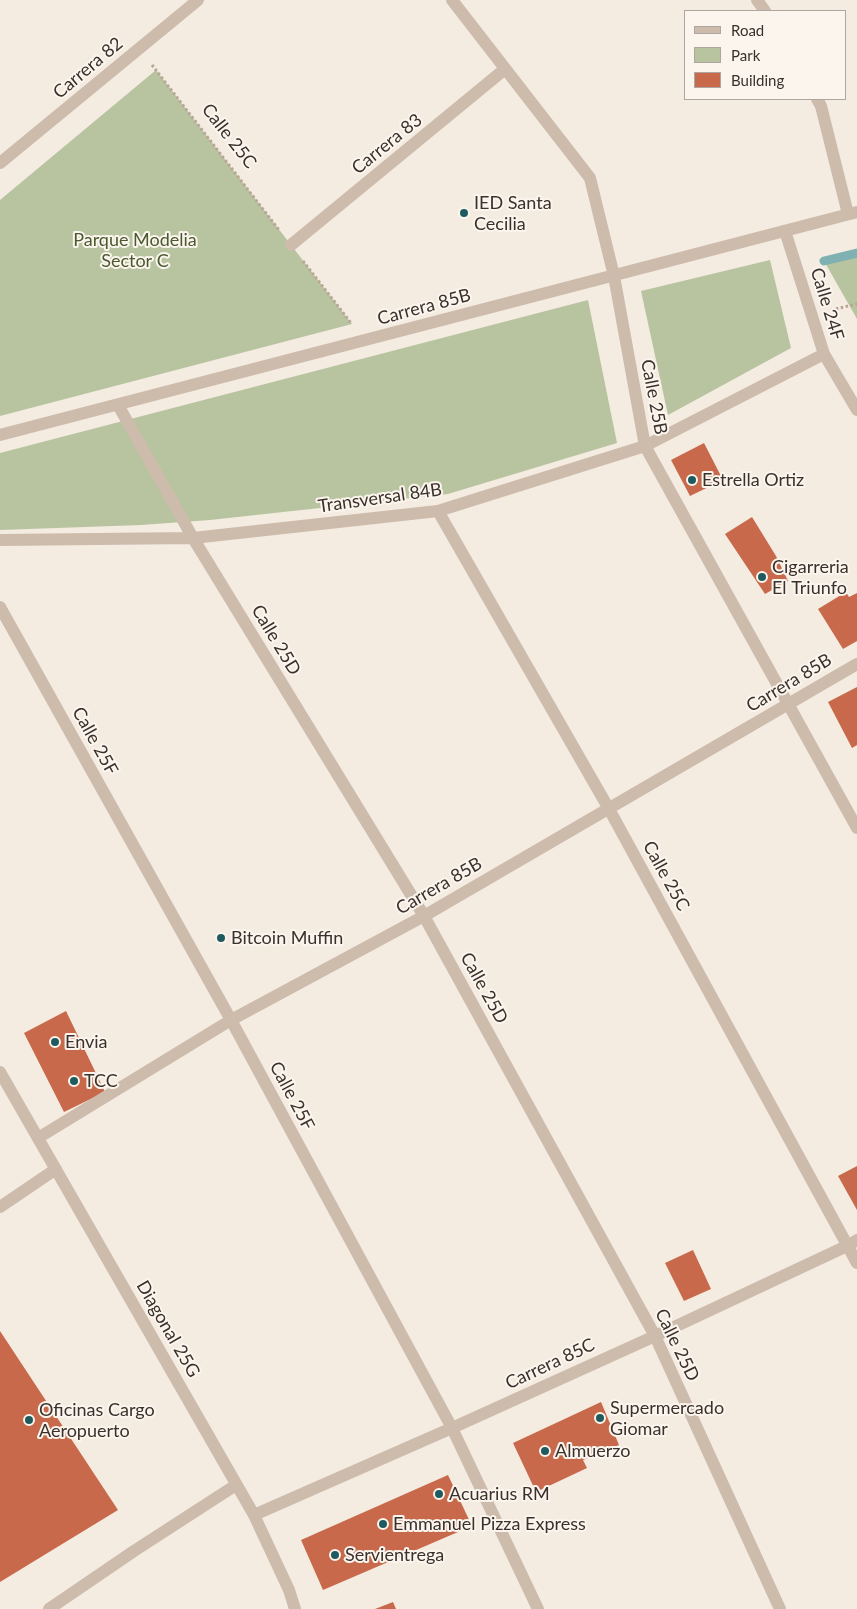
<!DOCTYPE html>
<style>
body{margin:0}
#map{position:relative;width:857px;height:1609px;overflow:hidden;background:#f4ebe1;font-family:Lato,sans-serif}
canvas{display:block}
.legend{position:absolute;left:684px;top:10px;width:162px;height:90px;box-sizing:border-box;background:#fbf5ee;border:1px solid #aea6a0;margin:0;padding:6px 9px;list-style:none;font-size:15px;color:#3b302b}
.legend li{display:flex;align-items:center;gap:10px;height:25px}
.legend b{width:25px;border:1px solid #aea6a0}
</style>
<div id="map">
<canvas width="857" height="1609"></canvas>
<ul class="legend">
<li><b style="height:6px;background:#cdbbac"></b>Road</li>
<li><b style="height:14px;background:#b8c4a0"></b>Park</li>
<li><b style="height:14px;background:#c8694b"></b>Building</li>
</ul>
</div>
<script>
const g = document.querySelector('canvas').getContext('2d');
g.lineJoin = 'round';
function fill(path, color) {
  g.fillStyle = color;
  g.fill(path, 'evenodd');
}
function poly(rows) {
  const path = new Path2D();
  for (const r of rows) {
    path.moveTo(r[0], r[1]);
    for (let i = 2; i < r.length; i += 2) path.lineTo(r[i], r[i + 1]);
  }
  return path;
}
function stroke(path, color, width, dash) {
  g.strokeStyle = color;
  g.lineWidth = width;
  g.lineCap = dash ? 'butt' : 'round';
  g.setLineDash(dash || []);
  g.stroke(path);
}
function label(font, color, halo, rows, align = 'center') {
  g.font = font + ' Lato,sans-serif';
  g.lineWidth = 4;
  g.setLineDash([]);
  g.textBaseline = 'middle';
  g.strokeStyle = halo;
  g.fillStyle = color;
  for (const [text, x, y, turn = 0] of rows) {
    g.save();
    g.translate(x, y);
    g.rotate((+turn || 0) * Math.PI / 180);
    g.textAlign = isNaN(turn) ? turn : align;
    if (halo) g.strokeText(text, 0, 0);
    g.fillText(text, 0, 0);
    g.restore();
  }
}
fill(poly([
 [156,70,352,324,0,416,0,200],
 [857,253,857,319,824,261],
 [770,260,791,348,668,415,641,291],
 [588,300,617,443,448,494,210,520,141,525,0,530,0,453]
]), '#b8c4a0');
stroke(poly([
 [824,261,857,253]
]), '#7fb0b2', 9);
fill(poly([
 [704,443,723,480,690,496,671,460],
 [752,517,776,556,788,581,765,594,725,534],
 [846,592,849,597,857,593,857,641,843,649,818,609],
 [857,687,857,745,852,748,828,702],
 [66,1011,105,1092,64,1112,24,1033],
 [857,1166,857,1210,838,1176],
 [693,1250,711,1289,684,1301,665,1263],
 [0,1331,118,1510,0,1582],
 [601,1402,619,1445,583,1460,587,1468,536,1492,513,1443],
 [448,1475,472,1526,323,1590,301,1540],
 [393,1602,396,1609,375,1609]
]), '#c8694b');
stroke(poly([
 [152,65,279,230],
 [303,261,351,323],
 [831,310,857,304]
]), '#b9a596', 3, [2.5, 2.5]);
stroke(poly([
 [452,0,590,178,614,276,645,446,857,828],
 [757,0,765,11],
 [817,99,821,106,848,214],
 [0,163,198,0],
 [785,231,824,354,857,410],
 [291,245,505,69],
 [118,405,193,538,424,916,655,1336,780,1609],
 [0,435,857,212],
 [438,511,609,809,857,1263],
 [0,540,193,538,438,511,645,446,824,354],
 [0,607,231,1020,452,1428,538,1609],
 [0,1072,254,1515,289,1590,295,1609],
 [38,1138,231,1020,424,916,857,664],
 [0,1207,56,1169],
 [254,1515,452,1428,655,1336,849,1245,857,1240],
 [49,1609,134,1551,236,1485]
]), '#cdbbac', 12);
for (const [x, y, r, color] of [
 [464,213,5,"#1f5a5e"],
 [692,480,5,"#1f5a5e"],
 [762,577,5,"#1f5a5e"],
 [221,938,5,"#1f5a5e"],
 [55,1042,5,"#1f5a5e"],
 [74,1081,5,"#1f5a5e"],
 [600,1418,5,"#1f5a5e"],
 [29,1420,5,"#1f5a5e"],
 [545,1451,5,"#1f5a5e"],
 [439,1494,5,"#1f5a5e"],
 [383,1524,5,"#1f5a5e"],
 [335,1555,5,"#1f5a5e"]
]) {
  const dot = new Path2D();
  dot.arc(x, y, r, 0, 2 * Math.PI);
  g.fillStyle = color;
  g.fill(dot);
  stroke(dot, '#fbf5ee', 2);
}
label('18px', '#3b302b', '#fbf5ee', [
 ["Carrera 82",88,68,-40],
 ["Calle 25C",229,136,52],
 ["Carrera 83",387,144,-39],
 ["Calle 24F",827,304,73],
 ["Carrera 85B",424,307,-15],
 ["Calle 25B",654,397,79],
 ["Transversal 84B",380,498,-8],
 ["Calle 25D",276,640,59],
 ["Carrera 85B",789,683,-31],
 ["Calle 25F",95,741,61],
 ["Calle 25C",666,876,61],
 ["Carrera 85B",439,886,-30],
 ["Calle 25D",484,988,61],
 ["Calle 25F",292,1096,62],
 ["Diagonal 25G",168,1329,60],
 ["Calle 25D",677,1345,64],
 ["Carrera 85C",550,1364,-25]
]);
label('18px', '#3b302b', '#fbf5ee', [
 ["IED Santa",474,203],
 ["Cecilia",474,224],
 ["Estrella Ortiz",702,480],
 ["Cigarreria",772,567],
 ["El Triunfo",772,588],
 ["Bitcoin Muffin",231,938],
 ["Envia",65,1042],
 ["TCC",84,1081],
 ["Supermercado",610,1408],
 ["Giomar",610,1429],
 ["Oficinas Cargo",39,1410],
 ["Aeropuerto",39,1431],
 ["Almuerzo",555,1451],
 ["Acuarius RM",449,1494],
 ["Emmanuel Pizza Express",393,1524],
 ["Servientrega",345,1555]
], 'left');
label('18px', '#4a5a2e', '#fbf5ee', [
 ["Parque Modelia",135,240],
 ["Sector C",135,261]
]);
</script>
